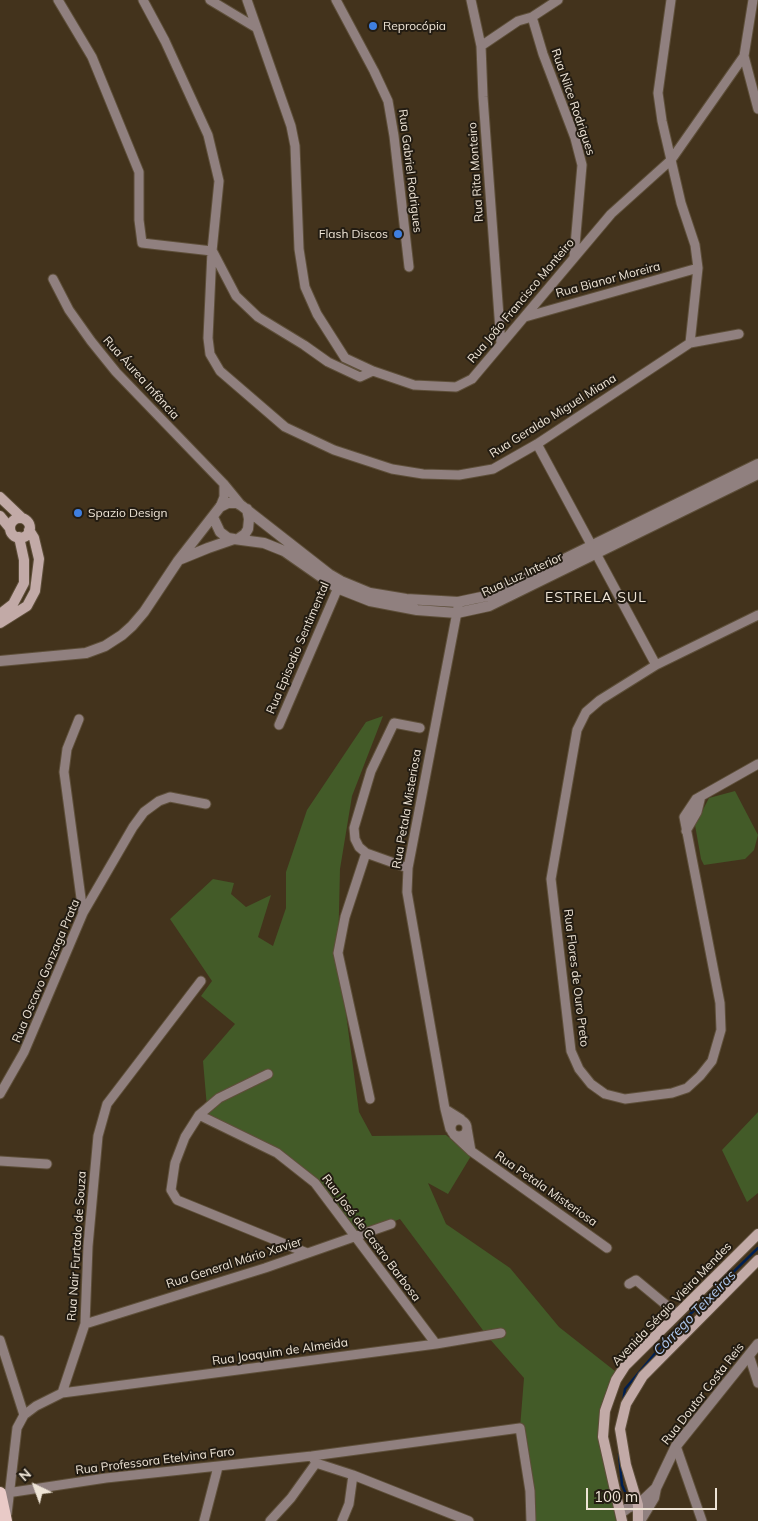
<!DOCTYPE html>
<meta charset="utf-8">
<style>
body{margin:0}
#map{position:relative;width:758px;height:1521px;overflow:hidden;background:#43331c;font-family:Mulish,sans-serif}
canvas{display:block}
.north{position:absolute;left:10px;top:1461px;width:50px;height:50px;-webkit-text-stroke:4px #231c12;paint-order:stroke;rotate:318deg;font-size:14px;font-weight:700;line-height:20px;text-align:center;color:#eee4d6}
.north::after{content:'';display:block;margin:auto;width:18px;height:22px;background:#eee4d6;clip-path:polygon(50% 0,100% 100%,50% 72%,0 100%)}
.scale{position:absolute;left:586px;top:1488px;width:131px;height:22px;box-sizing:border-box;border:2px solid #eee4d6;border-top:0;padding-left:6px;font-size:15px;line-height:18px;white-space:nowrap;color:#eee4d6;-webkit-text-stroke:4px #231c12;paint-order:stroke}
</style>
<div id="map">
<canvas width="758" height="1521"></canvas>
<div class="north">N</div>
<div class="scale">100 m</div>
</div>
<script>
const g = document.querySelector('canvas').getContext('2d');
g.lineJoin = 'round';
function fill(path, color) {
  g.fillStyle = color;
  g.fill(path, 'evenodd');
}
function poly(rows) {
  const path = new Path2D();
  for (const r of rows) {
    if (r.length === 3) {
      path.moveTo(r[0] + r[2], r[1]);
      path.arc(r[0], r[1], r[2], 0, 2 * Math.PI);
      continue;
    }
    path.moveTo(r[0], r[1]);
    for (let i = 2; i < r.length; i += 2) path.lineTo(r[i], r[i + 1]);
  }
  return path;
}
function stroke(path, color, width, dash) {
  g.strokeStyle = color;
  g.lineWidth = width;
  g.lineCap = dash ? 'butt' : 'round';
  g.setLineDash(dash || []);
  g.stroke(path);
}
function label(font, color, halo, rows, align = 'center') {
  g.font = font + ' Mulish,sans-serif';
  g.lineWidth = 4;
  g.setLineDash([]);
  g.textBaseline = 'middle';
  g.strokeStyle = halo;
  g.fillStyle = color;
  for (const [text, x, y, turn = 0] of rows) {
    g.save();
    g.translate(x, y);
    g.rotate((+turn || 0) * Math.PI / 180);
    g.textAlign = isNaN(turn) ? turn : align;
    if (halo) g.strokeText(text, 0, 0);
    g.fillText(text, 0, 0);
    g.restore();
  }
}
fill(poly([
 [383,716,352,796,340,869,338,953,359,1112,372,1136,446,1135,471,1156,448,1194,428,1183,446,1224,510,1268,559,1327,620,1375,601,1431,616,1521,529,1521,520,1428,524,1378,488,1337,400,1219,355,1237,334,1207,277,1153,208,1119,203,1061,235,1024,201,996,212,981,170,919,213,879,234,883,231,894,246,907,271,895,258,937,273,946,286,908,286,872,307,810,366,722],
 [735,791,758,835,754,850,745,859,704,865,701,859,695,825,709,798],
 [758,1112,758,1193,747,1202,722,1150]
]), '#435b28');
stroke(poly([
 [623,1402,625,1389,679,1325,758,1248],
 [619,1454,622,1485,626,1494]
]), '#001f51', 2.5);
const minor = poly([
 [58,0,92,57,139,172,139,220,142,243,212,251],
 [143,0,165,41,208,135,219,181,212,251,208,338,210,354,220,371,285,427,334,450,392,469,423,474,459,475,493,469,537,444,690,343,739,334],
 [210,0,255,27],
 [247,0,291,126,295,146,299,249,305,287,317,314,345,358,373,371,414,385,456,387,472,379,611,214,671,160,744,56],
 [336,0,374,71,388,101,394,136,409,267],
 [471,0,481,46,483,97,501,344],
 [671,0,658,93,662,121,681,203,695,245,698,268,690,343],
 [753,0,744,56,758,109],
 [532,17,543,54,575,138,582,165,574,257],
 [481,46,518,21,532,17,558,0],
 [213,252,236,296,258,317,304,345,328,362,360,377,373,371],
 [53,279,69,310,91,341,116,372,224,484,242,506],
 [525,317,698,268],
 [537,444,656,665],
 [220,507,224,497,224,484],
 [758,615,656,665,600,700,586,712,577,730,551,879,571,1051,579,1069,591,1084,605,1094,625,1099,672,1093,687,1088,700,1076,712,1061,721,1030,720,1003,684,817,696,799,758,764],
 [79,719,67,749,64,772,83,913],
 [279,725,340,583],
 [686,831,697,812,701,796],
 [366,853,359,847,355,839,354,828,371,771,394,723,420,728],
 [268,1074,219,1098,199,1115,185,1137,175,1163,171,1190,177,1200,307,1253],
 [0,1094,24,1052,83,913,133,827,144,812,159,801,170,797,206,804],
 [370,1099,338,953,345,917,366,853,408,868],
 [445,1109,407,892,408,868,458,607],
 [199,1115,277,1153,315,1183,436,1344],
 [459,1128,8],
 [450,1129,445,1109,461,1119],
 [454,1135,471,1151,467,1128],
 [471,1151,607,1248],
 [0,1161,47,1164],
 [629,1284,636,1280,677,1314],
 [85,1324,265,1268,391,1224],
 [0,1340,24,1415],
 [749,1355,758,1383],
 [62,1393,436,1344,501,1333],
 [676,1446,702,1521],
 [312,1456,520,1428,530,1491,531,1521],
 [7,1493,106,1478,312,1456,316,1463,353,1475,469,1521],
 [7,1514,17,1428,24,1415,36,1406,62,1393,85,1324,88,1246,98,1136,107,1104,201,981],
 [204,1521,218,1467],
 [270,1521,291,1498,316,1463],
 [342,1521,349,1504,353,1475]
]);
const tertiary = poly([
 [213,517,220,532,228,538,234,539],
 [238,539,245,534,248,529,249,519,247,509],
 [181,559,208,548,234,539,264,543,284,551,337,588,370,601,417,610,457,613,489,606,758,474],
 [0,661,86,653,105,646,122,635,132,626,144,612,178,561,220,507,228,503,237,503,242,506,329,574,341,581,370,593,406,599,458,602,491,595,758,464],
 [621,1513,629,1507,638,1505,656,1488],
 [640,1521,654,1498,656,1488,676,1446,758,1344]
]);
const secondary = poly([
 [0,497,22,518],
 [0,516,9,527],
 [20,528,10],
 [0,614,13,604,24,583,24,560,19,537],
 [0,623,27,606,35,591,39,559,34,538,29,530],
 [622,1521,603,1437,605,1411,616,1380,625,1366,758,1234],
 [638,1521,638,1505,626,1465,620,1429,626,1404,643,1376,758,1260]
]);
const primary = poly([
 [0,1493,6,1521]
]);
stroke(minor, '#5e4f3a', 11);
stroke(tertiary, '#5e4f3a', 12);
stroke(secondary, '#5e4f3a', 12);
stroke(primary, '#5e4f3a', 14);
stroke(minor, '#90807f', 9);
stroke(tertiary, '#90807f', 10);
stroke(secondary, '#c2aaa7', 10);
stroke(primary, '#e9cac7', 12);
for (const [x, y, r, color] of [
 [373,26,5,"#3f7fe0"],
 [398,234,5,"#3f7fe0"],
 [78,513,5,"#3f7fe0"]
]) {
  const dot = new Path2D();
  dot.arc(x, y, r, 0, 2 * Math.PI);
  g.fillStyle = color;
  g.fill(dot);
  stroke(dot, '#231c12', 2);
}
label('12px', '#eee4d6', '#231c12', [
 ["Reprocópia",383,26],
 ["Flash Discos",388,234,"right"],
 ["Spazio Design",88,513]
], 'left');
label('12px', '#eee4d6', '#231c12', [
 ["Rua Nilce Rodrigues",573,102,71],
 ["Rua Gabriel Rodrigues",410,171,83],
 ["Rua Rita Monteiro",476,172,-94],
 ["Rua Bianor Moreira",608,280,-15],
 ["Rua João Francisco Monteiro",521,301,-50],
 ["Rua Áurea Infância",141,378,48],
 ["Rua Geraldo Miguel Miana",553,416,-32],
 ["Rua Luz Interior",522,575,-25],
 ["Rua Episodio Sentimental",298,648,-67],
 ["Rua Petala Misteriosa",407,809,-80],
 ["Rua Oscavo Gonzaga Prata",46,971,-67],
 ["Rua Flores de Ouro Preto",576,978,83],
 ["Rua Petala Misteriosa",546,1189,35],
 ["Rua José de Castro Barbosa",371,1238,53],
 ["Rua Nair Furtado de Souza",77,1246,-86],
 ["Rua General Mário Xavier",234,1263,-18],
 ["Avenida Sérgio Vieira Mendes",672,1304,-46],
 ["Rua Joaquim de Almeida",280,1352,-8],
 ["Rua Doutor Costa Reis",703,1394,-52],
 ["Rua Professora Etelvina Faro",155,1461,-7]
]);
g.letterSpacing = '1px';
label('14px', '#eee4d6', '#231c12', [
 ["ESTRELA SUL",596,598]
]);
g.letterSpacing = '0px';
label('italic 14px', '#adc7ee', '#231c12', [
 ["Córrego Teixeiras",695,1313,-46]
]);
</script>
